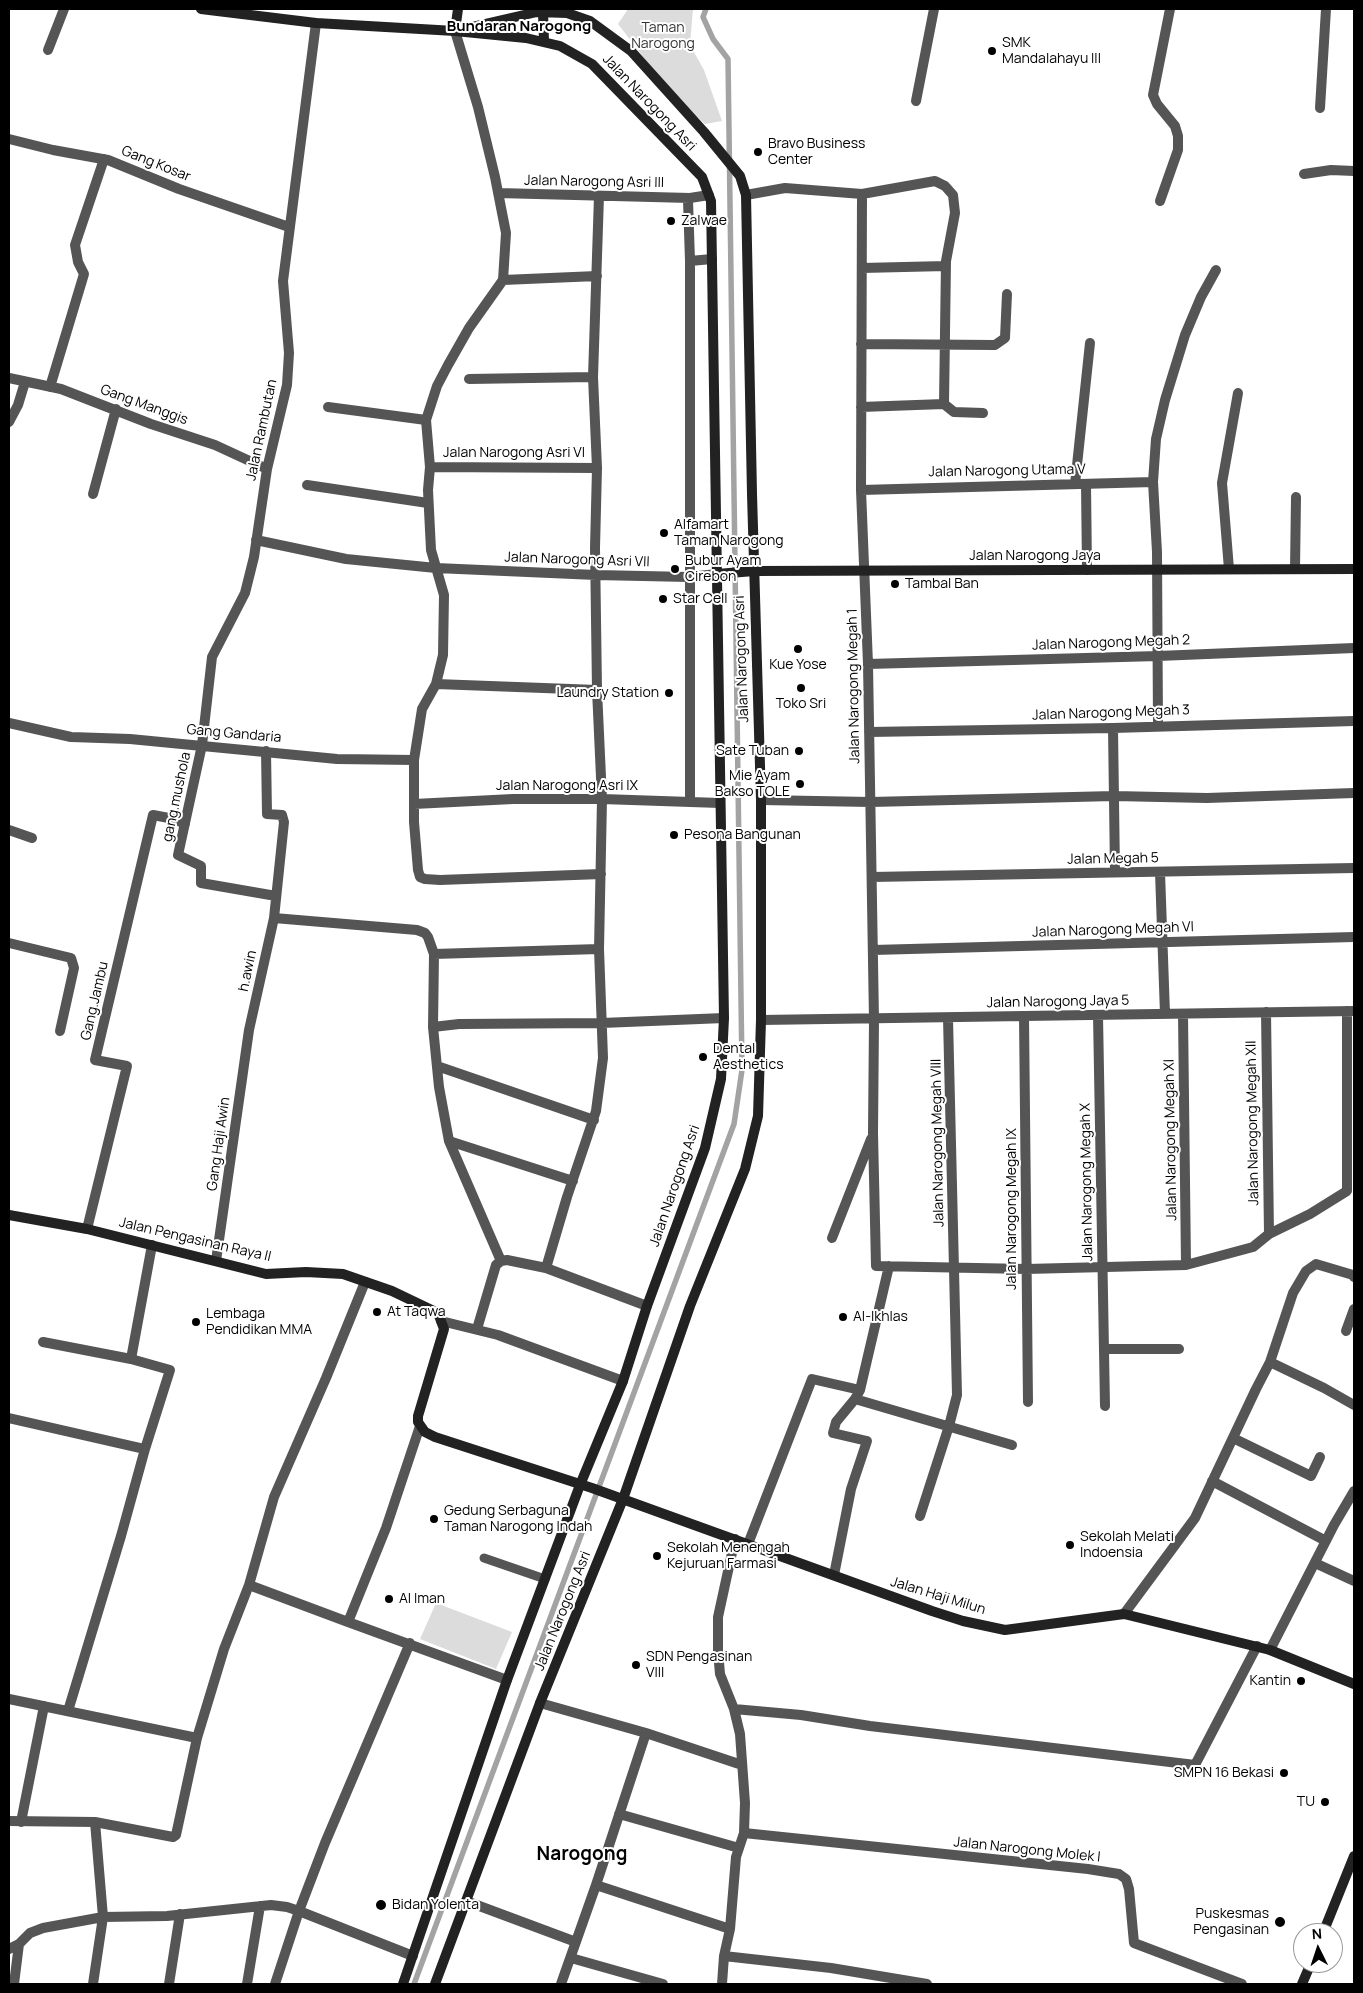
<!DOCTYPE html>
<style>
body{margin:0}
#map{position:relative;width:1363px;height:1993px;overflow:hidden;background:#fff;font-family:Manrope,sans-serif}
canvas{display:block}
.frame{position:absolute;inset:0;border:10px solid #000;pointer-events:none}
.north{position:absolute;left:1293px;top:1923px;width:50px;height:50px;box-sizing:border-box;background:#fff;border:1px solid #999;border-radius:50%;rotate:356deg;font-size:14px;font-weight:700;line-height:20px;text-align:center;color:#000}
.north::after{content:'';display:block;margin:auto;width:18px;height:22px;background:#000;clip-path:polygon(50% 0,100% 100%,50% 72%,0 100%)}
</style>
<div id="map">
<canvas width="1363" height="1993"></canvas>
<div class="frame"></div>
<div class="north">N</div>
</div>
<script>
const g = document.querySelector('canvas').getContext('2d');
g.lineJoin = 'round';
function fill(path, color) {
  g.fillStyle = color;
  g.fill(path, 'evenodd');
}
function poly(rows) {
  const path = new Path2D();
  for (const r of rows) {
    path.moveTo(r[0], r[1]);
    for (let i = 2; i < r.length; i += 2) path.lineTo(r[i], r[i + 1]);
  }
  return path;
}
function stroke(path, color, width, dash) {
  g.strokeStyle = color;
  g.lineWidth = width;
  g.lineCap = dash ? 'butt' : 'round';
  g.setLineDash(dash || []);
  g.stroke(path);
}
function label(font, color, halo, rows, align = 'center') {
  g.font = font + ' Manrope,sans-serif';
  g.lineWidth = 4;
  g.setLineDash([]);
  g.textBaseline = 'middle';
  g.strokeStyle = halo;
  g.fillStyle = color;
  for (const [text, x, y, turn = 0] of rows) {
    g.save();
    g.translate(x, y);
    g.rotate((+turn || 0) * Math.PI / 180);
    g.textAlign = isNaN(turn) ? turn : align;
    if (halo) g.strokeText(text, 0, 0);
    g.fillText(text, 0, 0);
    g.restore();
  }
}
fill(poly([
 [628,9,693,9,690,45,704,70,722,121,705,124,690,110,654,71,618,24],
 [436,1603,512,1632,496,1669,420,1639]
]), '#dcdcdc');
stroke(poly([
 [414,1984,734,1124,742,1070,728,59,713,39,703,17,706,9]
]), '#a3a3a3', 5.5);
stroke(poly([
 [484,1558,545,1579]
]), '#555', 9);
stroke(poly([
 [455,31,478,107,495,177,506,233,503,280,469,328,448,365,437,386,426,420,430,467,428,490,431,550,444,595,443,655,436,684,422,709,414,760,414,822,418,870,420,877,425,879,440,880,601,874],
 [48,50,64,9],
 [916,101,934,9],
 [1320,108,1326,9],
 [9,139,53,150,108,160,179,189,289,227],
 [1304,174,1331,170,1354,171],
 [498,193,690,198],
 [862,194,861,490,868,664,874,1020,873,1133,876,1266,1026,1269,1186,1265,1253,1247,1269,1234,1310,1214,1347,1191,1347,1011],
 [746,195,785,188,862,194,935,181,945,186,953,195,955,213,946,261,944,404,954,412,983,413],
 [599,196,593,377,597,468,595,548,597,690,602,799,599,949,603,1058,596,1111,567,1197,546,1268,647,1306],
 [1160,201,1178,150,1178,136,1175,126,1157,104,1153,95,1170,9],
 [690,261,712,259],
 [862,268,946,266],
 [503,280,597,276],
 [861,344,995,345,1005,338,1007,294],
 [9,378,61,389,151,424,215,445,267,469],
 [469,379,593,377],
 [50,387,84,274,78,262,75,245,104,159],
 [328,407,426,420],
 [861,407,944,404],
 [9,422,18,405,25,382],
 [430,467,597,468],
 [1075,484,1090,343],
 [1086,484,1087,570],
 [307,485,428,503],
 [861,490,1153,482],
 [93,494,116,409],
 [256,540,346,559,436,568,596,575,689,577,717,574],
 [1229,569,1222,483,1238,393],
 [1295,569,1296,497],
 [868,664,1158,656,1354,648],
 [436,684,597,690],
 [9,723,71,737,130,739,337,759,414,760],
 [1158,726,1157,552,1153,482,1156,439,1165,400,1185,335,1201,297,1216,270],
 [1113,728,1115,872],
 [869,732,1113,728,1354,721],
 [761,800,871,802,1114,796,1207,798,1354,793],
 [690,802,690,261,688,200,690,198,709,195],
 [414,804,513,799,602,799,720,803],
 [9,830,32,838],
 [1160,872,1165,1014],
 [872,877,1354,868],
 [276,896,201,883,201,866,178,855,202,745,212,657,245,593,254,557,267,469,287,385,289,353,283,281,316,23],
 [274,918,417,930,425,933,428,937,434,954,433,1027,439,1087,449,1141,501,1261],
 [9,943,71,958,74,968,60,1031],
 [873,950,1354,937],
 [434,954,599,949],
 [1266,1012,1269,1234],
 [1183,1014,1186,1265],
 [1098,1015,1105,1406],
 [1024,1016,1028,1402],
 [761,1020,1354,1011],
 [433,1027,459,1024,602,1023,724,1018],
 [437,1066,594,1120],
 [449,1141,573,1181],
 [87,1229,127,1066,95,1060,153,815,174,819,185,824],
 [832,1238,871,1139],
 [216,1261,249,1030,274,918,284,822,282,815,267,814,266,751],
 [441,1321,498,1335,623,1381],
 [477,1329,496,1265,501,1261,507,1260,546,1268],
 [1346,1331,1354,1309],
 [43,1342,131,1359],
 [1104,1349,1179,1349],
 [1270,1362,1324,1388,1354,1405],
 [855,1399,1012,1445],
 [9,1418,145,1449],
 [420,1426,386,1528,348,1622,507,1680],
 [1233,1438,1311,1476,1320,1457],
 [1212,1481,1326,1541],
 [920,1516,949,1426,957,1395,948,1018],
 [748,1544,812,1379,860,1390],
 [1315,1563,1354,1581],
 [834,1575,851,1489,867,1441,833,1433,836,1422,855,1399,860,1390,889,1266],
 [249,1585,348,1622],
 [1124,1614,1195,1518,1256,1389,1270,1362,1293,1293,1306,1271,1316,1264,1353,1275,1354,1277],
 [1270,1650,1334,1525,1354,1491],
 [9,1699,197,1738],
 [540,1703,646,1733,742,1765],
 [734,1709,801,1715,870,1726,1195,1765,1257,1646],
 [68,1711,121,1536,145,1449,170,1370,131,1359,152,1245],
 [619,1814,739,1848],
 [9,1821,95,1822,103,1917,93,1984],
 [21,1822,44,1706],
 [95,1822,173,1837,176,1835,197,1738,224,1649,249,1585,274,1497,326,1378,365,1282],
 [744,1833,1088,1869,1119,1874,1126,1879,1129,1889,1134,1943,1242,1984],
 [596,1885,730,1929],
 [466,1901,576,1942],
 [9,1949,19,1944,30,1933,43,1928,103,1917,167,1916,271,1905,287,1907,299,1911,413,1956],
 [724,1956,831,1968,927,1984],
 [571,1958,663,1984],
 [14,1984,19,1944],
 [169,1984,180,1914],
 [247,1984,260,1906],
 [275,1984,299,1911,325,1843,410,1643],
 [561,1984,596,1885,646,1733],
 [722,1984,724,1956,730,1929,736,1857,744,1833,745,1803,740,1734,734,1709,720,1674,718,1651,718,1617,735,1539]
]), '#555', 10);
stroke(poly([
 [201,9,316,23,455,31,526,38,560,46,592,64,702,177,711,201,724,1018,721,1079,705,1148,647,1306,623,1381,580,1485,507,1680,403,1984],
 [543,12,544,41],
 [455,31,458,9],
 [717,574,754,571,1354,569],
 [9,1215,87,1229,266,1274,306,1272,343,1274,392,1291,438,1313,444,1329,418,1416,418,1422,425,1432,435,1437,592,1488,932,1611,963,1621,1005,1630,1124,1614,1270,1650,1354,1684],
 [1323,1933,1354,1856],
 [435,1984,540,1703,623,1499,690,1306,745,1169,758,1116,761,1020,761,800,752,494,746,195,740,176,704,132,631,51,590,21,567,13,537,12,463,29],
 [1302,1984,1311,1963]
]), '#222', 10);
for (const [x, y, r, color] of [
 [992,51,5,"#000"],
 [758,152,5,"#000"],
 [671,221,5,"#000"],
 [664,533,5,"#000"],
 [675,569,5,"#000"],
 [895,584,5,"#000"],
 [663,599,5,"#000"],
 [798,649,5,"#000"],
 [801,688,5,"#000"],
 [669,693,5,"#000"],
 [799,751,5,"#000"],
 [800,784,5,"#000"],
 [674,835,5,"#000"],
 [703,1057,5,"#000"],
 [377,1312,5,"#000"],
 [843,1317,5,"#000"],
 [196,1322,5,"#000"],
 [434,1519,5,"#000"],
 [1070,1545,5,"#000"],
 [657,1556,5,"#000"],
 [389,1599,5,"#000"],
 [636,1665,5,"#000"],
 [1301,1681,5,"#000"],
 [1284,1773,5,"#000"],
 [1325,1802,5,"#000"],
 [381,1905,6,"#000"],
 [1280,1922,6,"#000"]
]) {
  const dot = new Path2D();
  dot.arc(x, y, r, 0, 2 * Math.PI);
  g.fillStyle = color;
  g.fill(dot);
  stroke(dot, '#fff', 2);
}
label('14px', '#333', '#fff', [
 ["Taman",663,28],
 ["Narogong",663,44]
]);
label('14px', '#000', '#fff', [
 ["SMK",1002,43],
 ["Mandalahayu III",1002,59],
 ["Bravo Business",768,144],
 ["Center",768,160],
 ["Zalwae",681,221],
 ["Alfamart",674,525],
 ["Taman Narogong",674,541],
 ["Bubur Ayam",685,561],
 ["Cirebon",685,577],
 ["Tambal Ban",905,584],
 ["Star Cell",673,599],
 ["Kue Yose",798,665,"center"],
 ["Laundry Station",659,693,"right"],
 ["Toko Sri",801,704,"center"],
 ["Sate Tuban",789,751,"right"],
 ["Mie Ayam",790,776,"right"],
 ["Bakso TOLE",790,792,"right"],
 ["Pesona Bangunan",684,835],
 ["Dental",713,1049],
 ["Aesthetics",713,1065],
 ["At Taqwa",387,1312],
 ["Lembaga",206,1314],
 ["Pendidikan MMA",206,1330],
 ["Al-Ikhlas",853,1317],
 ["Gedung Serbaguna",444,1511],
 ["Taman Narogong Indah",444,1527],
 ["Sekolah Melati",1080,1537],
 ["Indoensia",1080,1553],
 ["Sekolah Menengah",667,1548],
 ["Kejuruan Farmasi",667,1564],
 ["Al Iman",399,1599],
 ["SDN Pengasinan",646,1657],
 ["VIII",646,1673],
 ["Kantin",1291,1681,"right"],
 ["SMPN 16 Bekasi",1274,1773,"right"],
 ["TU",1315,1802,"right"],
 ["Bidan Yolenta",392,1905],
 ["Puskesmas",1269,1914,"right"],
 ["Pengasinan",1269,1930,"right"]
], 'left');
label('14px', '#000', '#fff', [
 ["Jalan Narogong Asri",649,103,46],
 ["Gang Kosar",156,164,22],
 ["Jalan Narogong Asri III",594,182,1],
 ["Gang Manggis",144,405,20],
 ["Jalan Rambutan",262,430,-78],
 ["Jalan Narogong Asri VI",514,453],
 ["Jalan Narogong Utama V",1007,471,-1],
 ["Jalan Narogong Jaya",1035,556],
 ["Jalan Narogong Asri VII",577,560,2],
 ["Jalan Narogong Megah 2",1111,643,-2],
 ["Jalan Narogong Asri",742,659,-92],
 ["Jalan Narogong Megah 1",854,686,-91],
 ["Jalan Narogong Megah 3",1111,713,-2],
 ["Gang Gandaria",234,734,5],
 ["Jalan Narogong Asri IX",567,786],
 ["gang.mushola",177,797,-78],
 ["Jalan Megah 5",1113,859,-1],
 ["Jalan Narogong Megah VI",1113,930,-2],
 ["h.awin",248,971,-78],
 ["Gang.Jambu",95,1001,-77],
 ["Jalan Narogong Jaya 5",1058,1002,-1],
 ["Jalan Narogong Megah XII",1253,1123,-91],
 ["Jalan Narogong Megah XI",1171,1140,-91],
 ["Jalan Narogong Megah VIII",938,1143,-91],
 ["Gang Haji Awin",219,1144,-82],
 ["Jalan Narogong Megah X",1087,1182,-91],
 ["Jalan Narogong Asri",675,1186,-71],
 ["Jalan Narogong Megah IX",1012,1209,-90],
 ["Jalan Pengasinan Raya II",195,1240,13],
 ["Jalan Haji Milun",938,1596,17],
 ["Jalan Narogong Asri",563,1611,-68],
 ["Jalan Narogong Molek I",1027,1850,6]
]);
label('bold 15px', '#000', '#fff', [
 ["Bundaran Narogong",519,27]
]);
label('bold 19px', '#000', '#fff', [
 ["Narogong",582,1855]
]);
</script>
